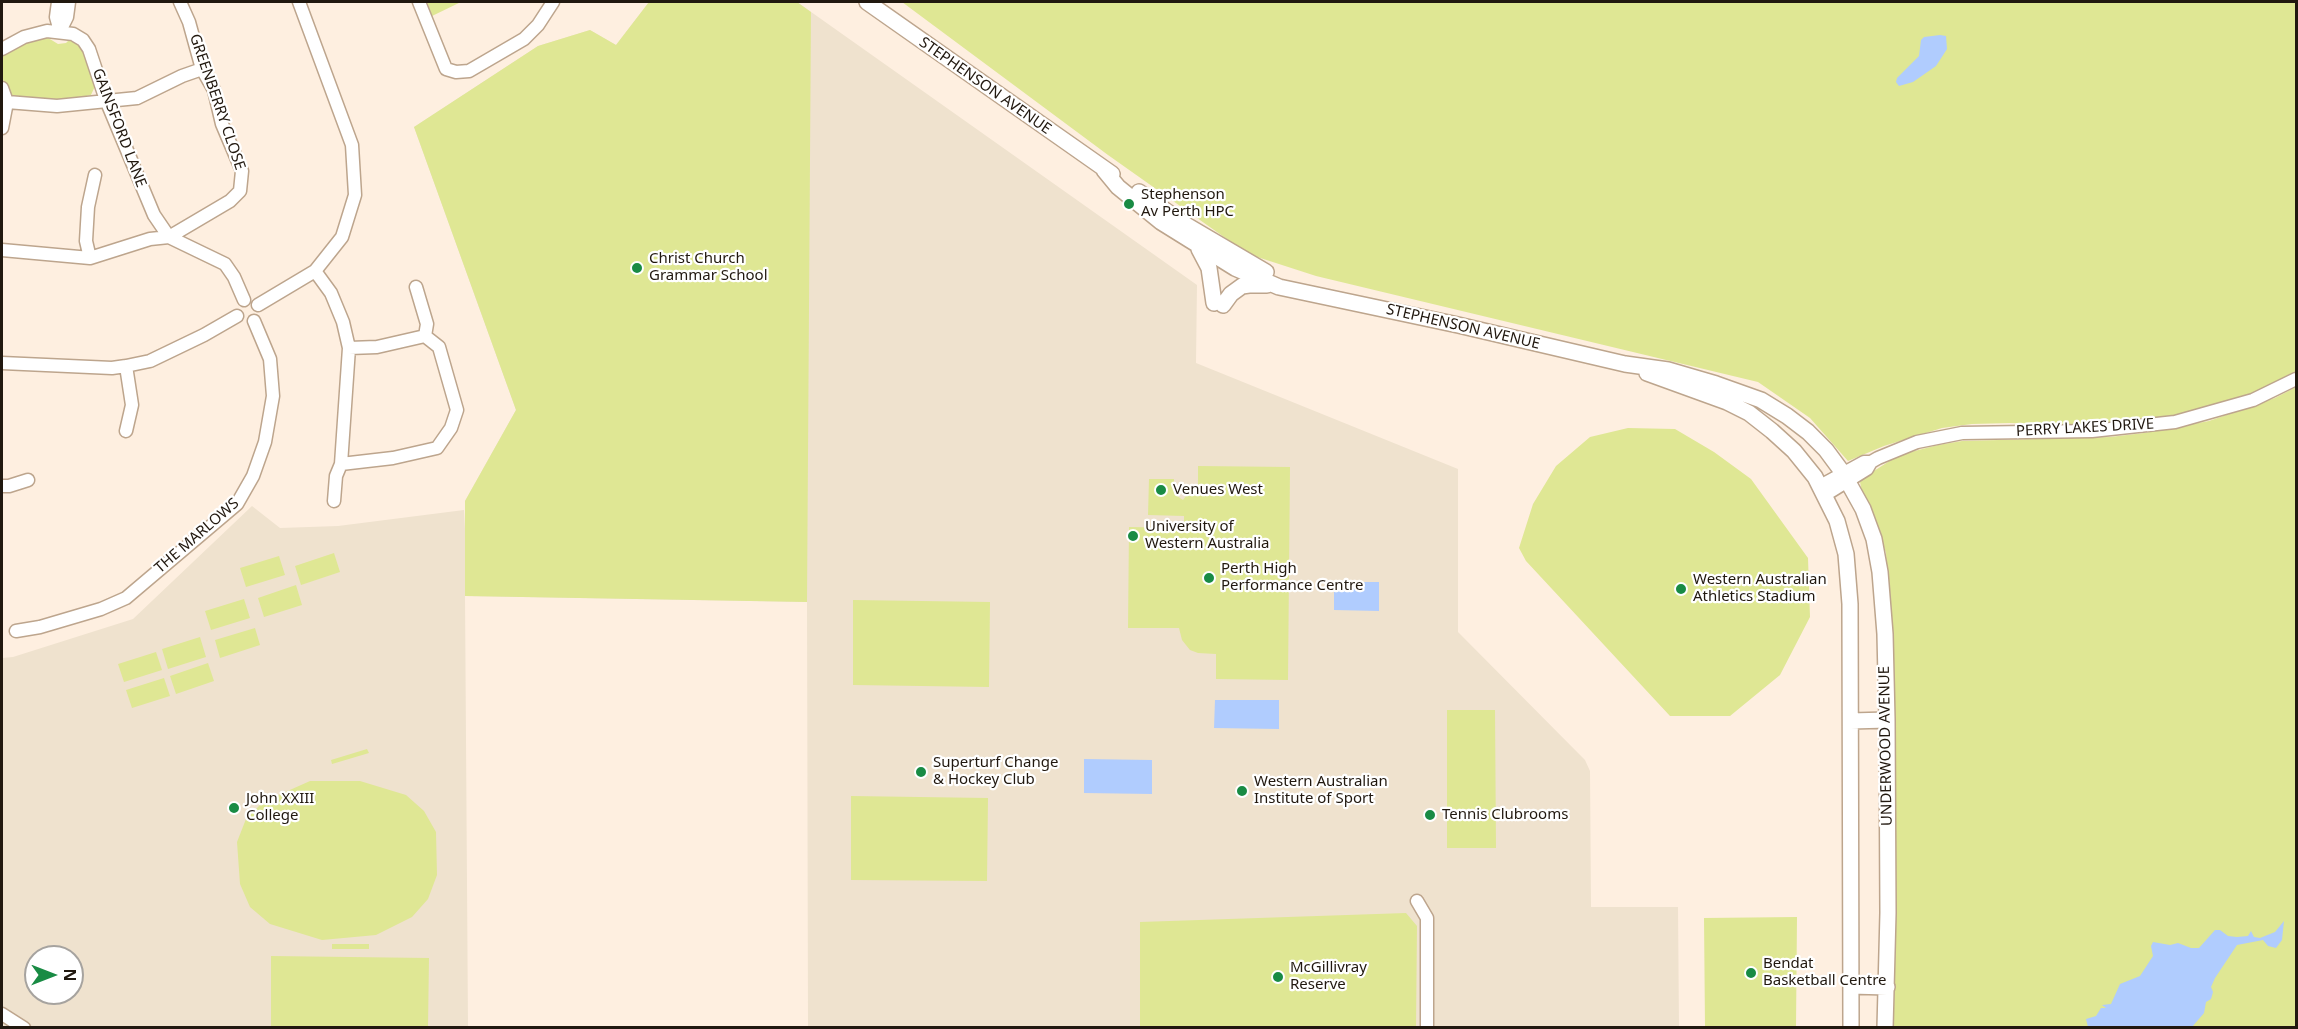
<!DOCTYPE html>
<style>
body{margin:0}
#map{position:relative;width:2298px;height:1029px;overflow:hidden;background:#feefe0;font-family:"Noto Sans",sans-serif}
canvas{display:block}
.frame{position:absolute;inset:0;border:3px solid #21180f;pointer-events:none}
.north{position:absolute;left:24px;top:945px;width:60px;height:60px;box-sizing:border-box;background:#fff;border:2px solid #a6a39f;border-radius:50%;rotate:90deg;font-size:16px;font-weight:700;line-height:24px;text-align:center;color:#21180f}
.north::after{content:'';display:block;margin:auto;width:21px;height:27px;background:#198b44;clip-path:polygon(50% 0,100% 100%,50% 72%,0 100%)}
</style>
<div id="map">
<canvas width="2298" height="1029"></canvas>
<div class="frame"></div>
<div class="north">N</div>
</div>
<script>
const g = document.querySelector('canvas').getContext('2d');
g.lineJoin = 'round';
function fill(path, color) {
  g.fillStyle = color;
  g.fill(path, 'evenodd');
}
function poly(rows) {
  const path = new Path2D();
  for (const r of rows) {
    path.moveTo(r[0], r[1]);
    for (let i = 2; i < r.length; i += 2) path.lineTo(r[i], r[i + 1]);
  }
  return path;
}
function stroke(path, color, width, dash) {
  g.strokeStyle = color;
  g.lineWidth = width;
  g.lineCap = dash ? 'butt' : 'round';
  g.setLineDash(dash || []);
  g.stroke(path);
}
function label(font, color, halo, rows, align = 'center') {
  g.font = font + ' "Noto Sans",sans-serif';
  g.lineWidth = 4.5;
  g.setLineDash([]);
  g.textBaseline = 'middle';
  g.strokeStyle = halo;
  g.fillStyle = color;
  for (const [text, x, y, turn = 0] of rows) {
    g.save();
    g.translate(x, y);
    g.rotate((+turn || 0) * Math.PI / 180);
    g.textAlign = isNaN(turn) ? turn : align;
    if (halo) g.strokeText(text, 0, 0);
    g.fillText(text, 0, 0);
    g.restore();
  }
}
fill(poly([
 [649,2,797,2,1197,285,1196,363,1458,469,1458,632,1585,760,1590,771,1591,907,1678,907,1679,1027,808,1027,807,602,465,596,468,1027,2,1028,2,658,13,657,133,619,252,506,280,528,338,526,464,510,465,529,465,501,516,410,414,127,538,46,590,30,616,45],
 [36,957,72,957,72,993,36,993]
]), '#efe2ce');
fill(poly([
 [427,2,461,2,432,16],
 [649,2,797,2,811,12,807,602,465,596,465,501,516,410,414,127,538,46,590,30,616,45],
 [902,2,2296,2,2296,374,2255,394,2181,417,2104,426,2010,423,1972,424,1942,428,1884,446,1848,461,1810,418,1758,382,1316,276,1248,254,1108,155],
 [45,36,58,44,66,43,70,39,80,43,96,84,91,95,53,103,10,96,2,77,2,55,21,43],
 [2296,387,2296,1027,1891,1027,1888,600,1886,553,1875,520,1862,492,1860,482,1866,476,1899,455,1938,445,1962,441,2110,437,2144,433,2209,421,2275,398],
 [1628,428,1675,429,1714,452,1751,479,1808,558,1810,617,1780,675,1730,716,1670,716,1526,561,1519,548,1533,504,1556,466,1590,437],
 [1198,466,1290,467,1288,680,1216,679,1216,654,1198,653,1190,650,1182,640,1179,628,1128,628,1129,527,1184,528,1184,516,1148,515,1149,479,1174,479,1174,494,1183,500,1189,492,1198,487],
 [334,553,340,572,301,585,295,566],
 [279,556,285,575,246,587,240,568],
 [296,585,302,605,264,617,258,598],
 [244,599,250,618,211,630,205,611],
 [853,600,990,602,989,687,853,685],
 [255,628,260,645,220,658,215,640],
 [200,637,206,657,168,669,162,649],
 [156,652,162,670,124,682,118,664],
 [208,663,214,681,176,694,170,676],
 [164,678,170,696,132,708,126,690],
 [1447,710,1495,710,1496,848,1447,848],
 [367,749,369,753,332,764,331,760],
 [310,781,360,781,406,795,424,811,436,832,437,875,428,899,412,917,376,935,322,940,270,924,250,907,240,884,237,842,246,819,263,802],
 [851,796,988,798,987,881,851,880],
 [1406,913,1417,926,1416,1027,1140,1027,1140,922],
 [1797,917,1796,1027,1705,1027,1704,918],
 [332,944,369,944,369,949,332,949],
 [271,956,429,958,428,1027,271,1027]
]), '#dfe794');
fill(poly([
 [1940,35,1946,36,1947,49,1936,66,1913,82,1899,86,1896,82,1897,78,1919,56,1921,40,1924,37],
 [1334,582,1379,582,1379,611,1334,610],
 [1215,700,1279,700,1279,729,1214,728],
 [1084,759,1152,760,1152,794,1084,793],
 [2284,921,2282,940,2276,948,2268,946,2263,940,2237,945,2215,978,2211,987,2213,992,2211,999,2206,1002,2204,1013,2192,1027,2088,1027,2086,1019,2096,1016,2101,1008,2106,1008,2102,1005,2111,1004,2120,984,2140,976,2153,956,2151,946,2153,942,2170,945,2178,943,2191,948,2199,948,2215,930,2220,930,2228,936,2237,937,2248,936,2251,931,2254,937,2260,938,2275,932]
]), '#b0ccfe');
const minor = poly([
 [58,2,56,17,60,31],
 [419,2,446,69,456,72,469,71,524,39,538,25,553,2],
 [60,31,67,17,69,2],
 [2,49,24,37,47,31,73,34,83,40,89,49,106,100,154,215,169,237],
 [2,88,7,102,57,106,137,98,182,76,202,69],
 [2,128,7,102],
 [169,237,225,264,234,277,244,300],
 [2,250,90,258,150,239,169,237,230,201,240,191,242,171,222,124,214,90,202,69,189,22,180,2],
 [90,258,86,241,88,207,95,175],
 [315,271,331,293,343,322,349,348,341,464,336,476,334,501],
 [258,305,315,271,342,237,355,195,352,145,299,2],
 [349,348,377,347,425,336,427,324,416,287],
 [2,363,112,368,126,366,150,361,204,335,237,316],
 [126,366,132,405,126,431],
 [341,464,393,458,437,448,451,428,457,410,439,347,425,336],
 [2,486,9,486,28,480],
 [1820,486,1864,462,1871,462],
 [1825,495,1867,469,1871,462,1878,458,1917,442,1962,433,2092,431,2175,422,2253,400,2296,379],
 [16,631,40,627,101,609,126,598,237,504,253,476,265,442,273,396,270,359,254,321],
 [1417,901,1427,918,1427,1028],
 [2,1014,24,1028]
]);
const major = poly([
 [867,2,1112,174],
 [1104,170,1118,187,1161,222,1235,268,1279,287,1458,325,1625,364,1668,370,1716,384,1761,400,1787,416,1808,432,1826,450,1843,473,1863,509,1874,539,1880,572,1885,634,1887,720,1888,913,1885,1028],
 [1139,192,1186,225,1266,272],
 [1199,249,1209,268,1214,303],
 [1223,305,1231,294,1242,286,1249,285,1267,285],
 [1647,373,1727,402,1749,413,1772,431,1794,451,1815,477,1837,521,1846,554,1850,604,1851,1028],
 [1851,721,1887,720],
 [1851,986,1887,987]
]);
stroke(minor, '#bda58d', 15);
stroke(major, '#bda58d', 18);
stroke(minor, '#fff', 12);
stroke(major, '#fff', 15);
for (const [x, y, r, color] of [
 [1129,204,6,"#198b44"],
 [637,268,6,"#198b44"],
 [1161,490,6,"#198b44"],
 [1133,536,6,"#198b44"],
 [1209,578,6,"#198b44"],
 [1681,589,6,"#198b44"],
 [921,772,6,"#198b44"],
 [1242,791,6,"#198b44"],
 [234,808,6,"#198b44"],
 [1430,815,6,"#198b44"],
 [1751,973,6,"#198b44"],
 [1278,977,6,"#198b44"]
]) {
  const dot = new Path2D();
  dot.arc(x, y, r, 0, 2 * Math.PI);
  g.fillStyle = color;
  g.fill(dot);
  stroke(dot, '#fff', 2);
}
label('15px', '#21180f', '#fff', [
 ["STEPHENSON AVENUE",985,86,35],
 ["GREENBERRY CLOSE",217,102,71],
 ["GAINSFORD LANE",119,128,69],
 ["STEPHENSON AVENUE",1463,327,13],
 ["PERRY LAKES DRIVE",2085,428,-3],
 ["THE MARLOWS",197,536,-41],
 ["UNDERWOOD AVENUE",1886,746,-91]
]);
label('15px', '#21180f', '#fff', [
 ["Stephenson",1141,195],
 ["Av Perth HPC",1141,212],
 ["Christ Church",649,259],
 ["Grammar School",649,276],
 ["Venues West",1173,490],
 ["University of",1145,527],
 ["Western Australia",1145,544],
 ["Perth High",1221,569],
 ["Performance Centre",1221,586],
 ["Western Australian",1693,580],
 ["Athletics Stadium",1693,597],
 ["Superturf Change",933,763],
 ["& Hockey Club",933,780],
 ["Western Australian",1254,782],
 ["Institute of Sport",1254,799],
 ["John XXIII",246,799],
 ["College",246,816],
 ["Tennis Clubrooms",1442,815],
 ["Bendat",1763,964],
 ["Basketball Centre",1763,981],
 ["McGillivray",1290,968],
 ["Reserve",1290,985]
], 'left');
</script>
